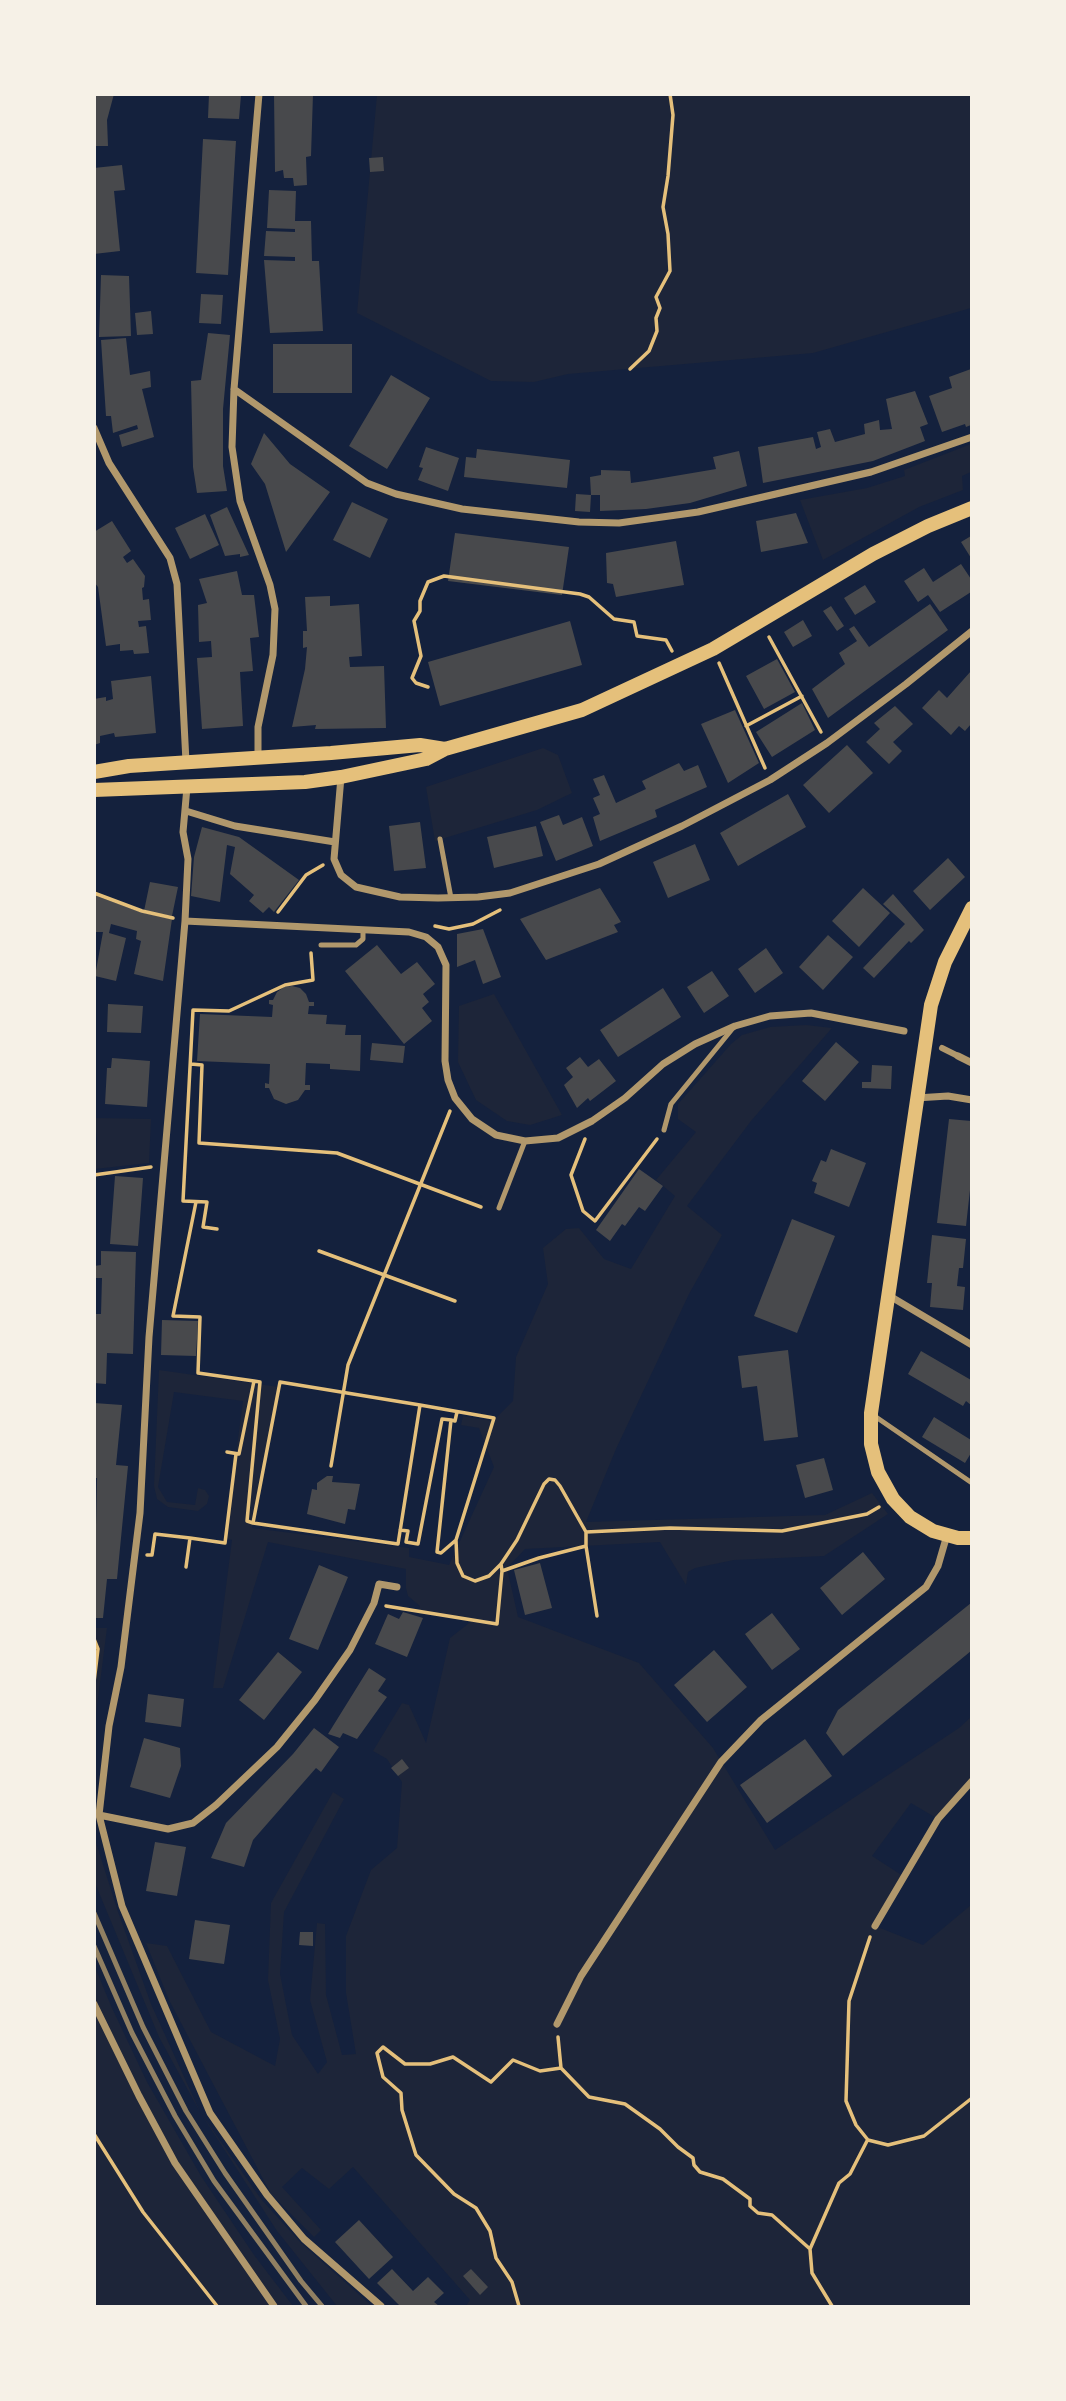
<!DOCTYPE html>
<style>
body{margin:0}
#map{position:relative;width:1066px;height:2401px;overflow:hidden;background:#14213d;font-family:"IBM Plex Sans",sans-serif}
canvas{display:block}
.frame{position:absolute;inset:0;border:96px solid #f6f1e7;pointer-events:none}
</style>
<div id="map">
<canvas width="1066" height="2401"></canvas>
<div class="frame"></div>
</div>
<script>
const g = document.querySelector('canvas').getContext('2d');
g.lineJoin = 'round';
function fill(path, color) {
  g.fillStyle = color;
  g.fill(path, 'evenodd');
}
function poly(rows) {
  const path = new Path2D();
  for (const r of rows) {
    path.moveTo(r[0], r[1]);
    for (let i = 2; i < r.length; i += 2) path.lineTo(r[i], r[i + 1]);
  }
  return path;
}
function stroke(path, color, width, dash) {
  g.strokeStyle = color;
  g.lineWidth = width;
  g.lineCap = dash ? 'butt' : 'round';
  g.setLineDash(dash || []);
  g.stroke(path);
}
fill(poly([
 [377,95,971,95,971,308,813,353,568,374,534,382,491,381,357,313],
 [971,444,971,472,962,476,963,490,919,507,823,560,800,500,867,488,905,476,904,470],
 [543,748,558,755,572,793,537,810,435,841,426,787],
 [494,994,562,1115,530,1125,507,1121,476,1100,458,1062,459,1006],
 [806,1025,832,1028,751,1121,687,1206,722,1235,689,1294,616,1449,586,1522,825,1515,872,1493,888,1514,824,1556,734,1560,695,1568,688,1572,686,1585,660,1542,525,1549,507,1568,518,1617,639,1663,713,1748,775,1850,959,1728,971,1717,971,1781,938,1819,911,1803,872,1856,903,1876,875,1926,923,1945,971,1905,971,2306,466,2306,470,2300,353,2167,329,2189,302,2168,282,2187,321,2230,314,2237,271,2194,169,2000,146,1943,167,1946,211,2032,275,2066,280,2039,268,1980,271,1903,333,1792,344,1799,284,1912,280,1974,292,2035,318,2074,327,2062,310,2000,317,1923,325,1924,326,1995,342,2055,356,2054,346,1993,346,1936,371,1870,397,1848,402,1782,387,1759,373,1751,402,1703,409,1705,426,1743,450,1638,473,1620,419,1612,420,1606,408,1596,406,1588,406,1569,268,1542,223,1688,213,1688,232,1540,225,1538,243,1401,174,1392,158,1487,167,1502,195,1505,198,1488,205,1490,209,1496,207,1504,198,1511,168,1507,157,1499,154,1486,159,1370,279,1387,252,1528,409,1548,409,1557,449,1565,494,1467,479,1428,461,1425,463,1416,493,1421,513,1401,516,1357,548,1284,543,1248,566,1229,579,1228,604,1259,631,1269,675,1196,656,1180,696,1132,678,1119,678,1104,731,1044,742,1035,770,1027],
 [94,1118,151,1119,149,1163,95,1169,97,1139],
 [95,1628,107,1628,95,1722],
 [94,1836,117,1909,151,2004,200,2112,261,2199,301,2243,372,2306,337,2306,277,2231,200,2112,159,2037,95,1883],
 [94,1965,112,2008,147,2082,201,2176,254,2255,293,2306,95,2306]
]), '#1d2539');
fill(poly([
 [94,94,114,94,107,120,108,146,94,146],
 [209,94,241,95,239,119,208,118],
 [274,94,313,94,311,156,306,157,307,185,294,186,293,178,284,178,283,170,275,172],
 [203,139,236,141,228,275,196,273],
 [383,157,384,171,370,172,369,158],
 [122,165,125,190,114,191,120,251,94,254,94,168],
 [269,190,296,191,295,221,311,221,312,261,319,261,323,331,270,333,264,260,295,261,295,257,264,256,266,231,295,232,295,229,267,228],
 [101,275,129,276,131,336,99,337],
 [201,294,223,295,221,324,199,323],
 [151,311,153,334,137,335,135,313],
 [208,333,230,335,223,409,223,466,227,491,197,493,193,467,191,381,201,380],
 [126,338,130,375,150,371,151,387,142,389,154,437,122,447,119,435,138,429,137,425,113,433,111,416,106,416,101,340],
 [273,344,352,344,352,393,273,393],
 [971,369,971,425,966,427,965,424,942,432,929,396,952,388,949,377],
 [391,375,430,398,387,469,349,446],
 [915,391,928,424,920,427,925,441,873,461,763,483,758,447,813,437,816,449,821,447,817,432,830,429,835,442,865,434,864,424,879,420,880,430,892,429,886,399],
 [264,433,290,464,330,492,286,552,265,484,251,464],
 [426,447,459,458,448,491,418,480,423,468,419,467],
 [477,449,570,460,567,488,464,477,466,457,476,458],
 [739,451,747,486,690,503,646,509,600,511,600,495,591,495,590,477,601,475,601,470,630,471,631,483,645,481,716,469,713,457],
 [576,494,591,495,590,512,575,511],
 [352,502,388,519,370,558,333,540],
 [227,507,249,555,240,557,240,554,225,556,210,515],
 [796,513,808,543,761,552,756,521],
 [205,514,219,545,190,559,175,528],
 [112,521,131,551,123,557,127,563,133,559,145,576,144,587,142,588,143,600,149,599,151,620,138,621,139,627,146,626,149,653,134,654,133,650,120,651,120,644,106,646,98,587,94,582,94,532],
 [455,533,569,547,562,595,448,581],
 [971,536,971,558,961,542],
 [676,541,684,585,616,597,613,584,607,583,606,553],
 [961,564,971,579,971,592,940,612,928,595,918,602,904,581,924,568,933,582],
 [237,571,242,595,254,595,259,637,250,638,253,671,240,672,243,726,202,729,197,658,212,657,211,641,199,642,198,605,207,603,199,579],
 [865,585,876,602,855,615,844,598],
 [330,596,330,606,359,604,362,656,349,657,350,667,384,666,386,728,315,729,316,725,292,727,305,669,307,647,303,648,303,631,307,631,305,597],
 [930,604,948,630,828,718,812,689,845,664,839,653,857,641,849,629,854,626,869,647],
 [831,606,844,626,837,631,823,611],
 [803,620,812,636,793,647,784,632],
 [570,621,582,665,440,706,428,662],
 [777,659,795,692,764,709,746,676],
 [971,671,971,724,965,731,959,726,951,735,922,708,939,690,947,698],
 [151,676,156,733,115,737,114,733,100,736,100,743,94,745,94,699,106,697,106,701,113,699,111,681],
 [802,703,815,730,772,757,756,732],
 [895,706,913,724,893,742,902,751,889,764,866,742,880,729,874,723],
 [735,710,759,763,728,783,701,724],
 [847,745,873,773,829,813,803,785],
 [679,763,684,771,698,765,707,787,655,810,657,817,600,841,593,817,600,814,593,798,600,795,593,779,604,775,616,803,646,789,642,781],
 [788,794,806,827,738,866,720,833],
 [559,815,563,825,582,817,593,846,556,861,540,822],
 [420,822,426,868,394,871,389,826],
 [536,826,543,856,494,868,487,837],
 [202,827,239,837,299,880,274,912,269,907,263,913,249,901,254,895,230,874,235,847,227,845,220,902,191,896,194,857],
 [695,844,710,880,668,898,653,862],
 [948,858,965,877,930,910,913,891],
 [150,882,178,887,172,916,144,911],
 [600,888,621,922,614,925,618,932,546,960,520,919],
 [863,888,890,913,859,947,832,921],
 [893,894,924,930,911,943,909,941,874,978,863,968,905,924,883,904],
 [94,895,140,912,172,919,163,981,134,974,141,941,136,939,137,931,111,924,109,933,126,938,116,981,95,976,103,932,95,932],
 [483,929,501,977,483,984,475,960,457,967,457,934],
 [828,935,853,957,823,990,799,967],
 [377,945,401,974,417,962,435,984,423,994,429,1002,422,1008,432,1021,404,1044,345,971],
 [766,948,783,973,755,993,738,969],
 [712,971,729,996,704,1013,687,987],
 [292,986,300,988,306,994,309,1002,314,1002,314,1006,309,1006,308,1014,327,1015,326,1024,346,1025,345,1035,361,1035,360,1071,330,1069,330,1064,306,1063,305,1085,310,1085,310,1090,305,1090,298,1100,286,1104,274,1099,269,1088,265,1088,265,1083,269,1084,270,1064,197,1061,200,1014,272,1017,273,1005,269,1004,269,1000,273,1000,277,992,284,987],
 [663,988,681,1017,618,1057,600,1030],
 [108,1004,143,1006,141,1033,107,1032],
 [836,1042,859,1062,825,1101,802,1081],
 [372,1043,405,1046,403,1063,370,1060],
 [580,1057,588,1067,599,1059,616,1081,590,1101,588,1098,577,1108,564,1085,573,1077,566,1068],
 [112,1058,150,1061,147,1107,105,1104,107,1068,111,1068],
 [872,1065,892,1066,891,1089,862,1088,862,1082,871,1082],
 [949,1119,971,1121,971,1181,966,1226,937,1223],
 [831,1149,866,1163,849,1207,814,1193,817,1183,812,1181,821,1160,826,1162],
 [639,1169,663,1186,645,1211,639,1207,625,1226,622,1224,610,1241,596,1230],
 [115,1176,143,1178,138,1246,110,1244],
 [792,1219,835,1236,797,1333,754,1316],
 [932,1235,966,1239,963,1268,959,1268,957,1286,965,1287,963,1310,930,1307,932,1283,927,1283],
 [101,1251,136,1252,133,1354,107,1353,106,1384,94,1383,94,1314,101,1314,102,1278,94,1278,94,1266,101,1265],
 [162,1320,198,1321,196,1356,161,1355],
 [788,1350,798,1437,764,1441,757,1386,742,1388,738,1356],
 [921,1351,971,1380,971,1405,966,1401,963,1406,908,1374],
 [94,1403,122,1405,116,1465,128,1466,117,1579,107,1579,103,1618,94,1618,97,1478,94,1478],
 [934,1417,971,1440,971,1453,965,1463,922,1437],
 [824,1458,833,1490,805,1498,796,1465],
 [327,1476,333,1476,332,1482,360,1484,355,1510,348,1509,345,1524,307,1514,312,1489,317,1490,317,1483],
 [863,1552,885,1579,842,1615,820,1588],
 [540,1563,552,1608,525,1615,514,1570],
 [319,1565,348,1577,318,1650,289,1639],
 [971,1603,971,1651,843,1756,826,1733,838,1710],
 [403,1612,423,1618,407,1657,375,1644,388,1614,399,1619],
 [772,1613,800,1649,772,1670,745,1634],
 [714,1650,747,1687,707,1722,674,1685],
 [278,1652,302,1672,264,1720,239,1700],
 [369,1668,386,1679,378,1691,387,1697,357,1739,343,1733,340,1738,328,1734],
 [148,1694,184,1699,181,1727,145,1722],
 [314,1728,339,1747,321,1772,316,1768,253,1840,244,1867,211,1858,226,1823,293,1754],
 [144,1738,180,1748,181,1766,170,1798,130,1787],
 [805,1739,832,1776,767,1823,740,1785],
 [402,1759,409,1768,398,1776,391,1768],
 [155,1842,186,1847,177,1896,146,1891],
 [195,1920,230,1925,224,1964,189,1959],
 [300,1932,313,1932,313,1946,299,1945],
 [359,2220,393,2257,369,2279,335,2242],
 [392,2269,413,2291,428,2277,444,2293,434,2302,439,2306,400,2306,377,2283],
 [471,2269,488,2287,480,2295,463,2276]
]), '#48494c');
stroke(poly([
 [630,369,649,351,657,331,656,318,660,308,656,297,670,271,668,234,663,207,668,176,673,115,670,94],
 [769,637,821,732],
 [719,663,765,768],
 [428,687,416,683,412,678,421,656,414,621,420,611,420,601,428,582,444,576,580,594,589,597,614,619,634,622,637,636,666,640,672,651],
 [746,726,802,696],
 [94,893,142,911,173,918],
 [278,912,306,875,323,865],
 [435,926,449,929,473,924,500,910],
 [191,1064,202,1065,199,1143,337,1153,481,1207],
 [585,1139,571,1175,583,1211,595,1221,657,1139],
 [94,1175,151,1167],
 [196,1202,173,1316,200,1317,198,1373,254,1381],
 [217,1229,203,1227,207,1202,183,1201,193,1010,229,1011,285,985,313,980,311,953],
 [319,1251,455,1301],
 [420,1405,494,1418,456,1540,457,1563,463,1576,475,1581,489,1576,501,1564,517,1540,544,1484,549,1479,555,1480,560,1486,586,1532,670,1528,782,1531,867,1514,879,1507],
 [451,1420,455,1421,457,1412],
 [227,1452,239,1454,254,1381,260,1382,247,1521,253,1523,280,1382,420,1405,398,1544,253,1523],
 [331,1466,348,1365,450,1111],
 [400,1530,408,1531,406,1542,418,1544,442,1419,451,1420,437,1552,441,1553,456,1540],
 [586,1532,586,1546,597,1616],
 [147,1555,152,1555,155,1534,190,1538],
 [501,1564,502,1571,539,1558,586,1546],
 [186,1567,190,1538,225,1543,236,1454],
 [386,1606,497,1624,502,1571],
 [94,1639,98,1649,94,1682],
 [870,1937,849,2001,846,2101,856,2125,868,2140,888,2145,924,2136,972,2098],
 [558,2037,561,2068,589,2097,625,2104,660,2129,678,2147,693,2158,694,2165,700,2172,723,2179,750,2199,750,2206,758,2213,772,2215,810,2249,812,2273,832,2306],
 [972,2125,972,2142],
 [94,2134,143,2212,217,2306],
 [810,2249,839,2183,850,2174,867,2141],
 [519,2306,512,2282,496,2258,490,2231,476,2208,454,2194,416,2155,402,2110,401,2093,383,2077,377,2053,383,2047,405,2064,430,2064,453,2057,491,2082,513,2060,540,2071,561,2068]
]), '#e5c07b', 3.5);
stroke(poly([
 [440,839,451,898],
 [321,945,356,945,363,939,363,930],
 [664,1130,671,1104,733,1028],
 [499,1208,525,1141],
 [873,1415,972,1483]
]), '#b1986c', 5);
stroke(poly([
 [942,1048,958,1056]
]), '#b1986c', 6);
stroke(poly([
 [234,389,367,483,396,494,462,509,579,522,619,523,698,512,871,472,972,437],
 [94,428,109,463,170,558,177,584,186,762],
 [258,758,258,727,273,655,275,609,270,585,240,501,232,447,234,389,259,94],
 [341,777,334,859,341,875,356,887,400,897,438,898,478,897,510,893,599,864,682,826,770,780,827,743,906,684,972,631],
 [187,787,183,832,188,859,185,921,149,1337,140,1513,121,1667,109,1726,99,1815,122,1906,210,2113,267,2195,304,2239,381,2306],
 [186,811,235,826,335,842],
 [185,921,409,932,426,937,438,947,446,965,445,1061,448,1080,455,1098,472,1119,496,1135,525,1141,558,1138,592,1121,625,1098,663,1064,695,1044,735,1026,770,1016,811,1013,904,1031],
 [958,1056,972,1063],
 [916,1098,948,1096,972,1100],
 [888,1295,972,1345],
 [99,1815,168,1829,193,1823,216,1805,277,1747,315,1700,350,1650,374,1603,379,1584,397,1587],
 [875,1926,938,1819,972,1781],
 [94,2004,139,2096,175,2163,274,2306],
 [557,2024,581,1976,721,1762,761,1720,926,1587,938,1566,947,1535]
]), '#b1986c', 7);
stroke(poly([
 [94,772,129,766,331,753,420,745,445,749],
 [94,790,305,782,341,777,426,759,445,749,582,710,713,649,873,554,928,526,972,508],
 [972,908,945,962,931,1005,871,1413,871,1444,878,1472,893,1499,910,1517,933,1531,958,1538,972,1538]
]), '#e5c07b', 14);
stroke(poly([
 [94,1913,143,2027,186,2111,225,2173,301,2281,322,2306],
 [94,1946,132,2033,175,2116,214,2181,306,2306]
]), '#918062', 5);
</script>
